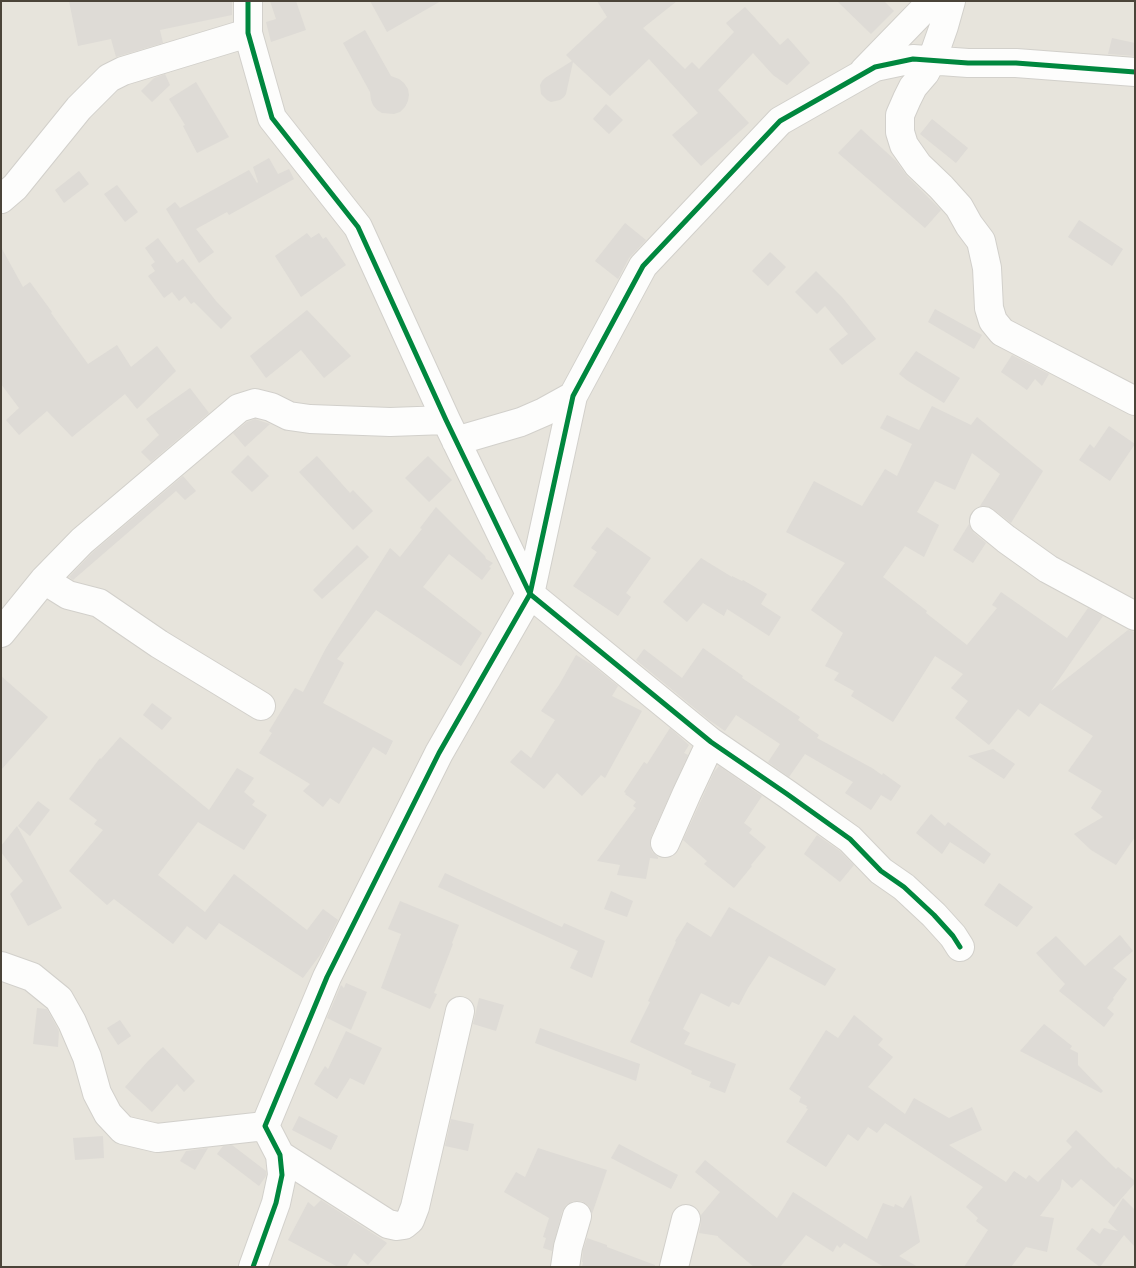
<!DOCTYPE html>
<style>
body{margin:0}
#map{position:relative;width:1136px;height:1268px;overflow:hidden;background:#f4f2ee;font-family:"PT Sans Narrow",sans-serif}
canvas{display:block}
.frame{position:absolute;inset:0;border:2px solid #4b4439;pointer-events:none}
</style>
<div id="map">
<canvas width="1136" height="1268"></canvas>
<div class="frame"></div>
</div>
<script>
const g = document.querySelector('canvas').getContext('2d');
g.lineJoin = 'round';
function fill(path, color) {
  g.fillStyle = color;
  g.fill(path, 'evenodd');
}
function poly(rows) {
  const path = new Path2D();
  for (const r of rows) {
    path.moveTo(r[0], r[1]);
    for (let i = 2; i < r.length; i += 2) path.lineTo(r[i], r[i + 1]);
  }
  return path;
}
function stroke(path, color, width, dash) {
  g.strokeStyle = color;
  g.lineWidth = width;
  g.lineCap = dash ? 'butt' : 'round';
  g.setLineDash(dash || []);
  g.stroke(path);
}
fill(poly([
 [1,1,1135,1,1135,1267,1,1267]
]), '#e7e4dc');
fill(poly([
 [69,1,232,1,232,15,160,30,163,43,116,57,111,39,78,46],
 [270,1,296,1,306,30,271,42,266,22,276,19],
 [370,1,441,1,387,32],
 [597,1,677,1,643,28,685,69,692,62,699,69,734,32,726,23,745,7,780,45,788,38,810,63,787,85,773,75,753,53,718,90,749,123,701,166,672,135,698,113,649,59,610,96,573,62,566,94,564,97,560,100,551,102,547,100,541,94,540,85,542,81,545,78,572,61,566,55,607,17],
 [837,1,884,1,894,11,871,34],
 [365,30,391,76,399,79,404,83,408,89,409,95,408,101,405,107,400,112,394,114,382,113,377,110,373,105,371,100,370,92,343,43],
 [1112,38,1135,43,1135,56,1108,54],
 [165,74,170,85,152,102,141,91,154,78],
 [196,82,229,137,197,153,183,126,185,125,169,99],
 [606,104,623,120,609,134,593,119],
 [932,119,968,148,956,163,920,134],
 [861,129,896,161,907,176,941,210,925,228,838,153],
 [269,158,278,174,289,169,294,179,229,215,227,212,196,229,214,252,199,263,166,209,175,202,180,208,249,170,257,183,258,182,253,167],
 [79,171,89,184,64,203,55,190],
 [117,185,138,212,125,222,104,194],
 [1079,220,1123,249,1112,266,1068,237],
 [625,223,646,240,629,258,618,279,595,261],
 [307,233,311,238,319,233,323,239,326,237,346,265,301,297,275,256],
 [158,238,177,263,183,259,216,301,232,318,221,329,194,302,191,304,185,296,179,301,172,292,164,298,148,276,155,271,151,265,155,262,145,248],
 [1,247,23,287,30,282,52,312,51,313,88,364,117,345,131,367,157,346,176,371,137,409,125,394,72,437,47,411,19,435,6,420,19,408,1,384],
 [770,252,786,267,768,286,752,271],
 [816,271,842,297,876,339,842,365,829,349,848,334,825,306,817,314,795,292],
 [935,309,982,335,974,349,928,322],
 [307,310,351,356,324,378,301,350,266,378,250,356],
 [916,351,960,378,944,403,908,381,899,374],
 [1012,355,1049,374,1042,386,1035,379,1027,390,1001,372],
 [190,388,209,413,151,462,141,452,159,435,146,419],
 [932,406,971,425,977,417,1043,471,1011,523,993,509,987,506,980,506,1000,474,972,453,955,490,935,481,917,512,939,525,924,557,905,546,883,577,927,611,926,613,967,645,997,608,992,605,1001,592,1067,638,1088,608,1103,616,1051,691,1128,630,1135,632,1135,837,1116,865,1091,850,1074,834,1103,817,1091,808,1102,791,1068,771,1093,736,1040,703,1029,717,1018,709,989,745,955,718,968,701,951,688,963,674,935,656,893,722,851,696,854,691,834,680,839,673,825,666,843,633,811,610,845,563,786,532,814,481,862,506,885,469,897,476,912,444,880,428,887,415,919,430],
 [255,419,270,424,245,447,233,433,247,422],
 [1109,426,1135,444,1110,481,1079,460,1090,444,1094,448],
 [248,455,269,476,252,492,231,472],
 [317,456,350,493,353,490,373,511,353,530,299,472],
 [428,456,452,480,429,502,405,478],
 [183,476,196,491,185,500,176,491,73,580,69,577,93,552],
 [436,507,485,556,486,559,493,563,489,567,491,568,482,580,449,554,423,587,482,633,461,666,376,610,337,659,344,663,323,703,393,741,386,755,373,747,339,804,330,798,323,807,303,791,310,784,259,753,272,733,269,731,295,688,303,692,326,648,390,548,400,557,422,529,420,528],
 [969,524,974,533,986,543,973,563,953,550],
 [607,527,651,558,626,593,631,597,618,616,573,586,597,552,591,548],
 [357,545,369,557,322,599,313,590],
 [701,558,732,577,732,576,742,581,743,580,767,594,761,604,781,617,769,636,727,609,724,616,703,603,687,622,663,602],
 [703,648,743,676,742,678,800,717,798,720,819,735,817,738,872,768,882,775,883,773,901,786,891,801,881,795,871,810,845,793,853,782,805,754,789,777,768,762,780,744,736,715,725,731,709,720,636,660,644,649,682,678],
 [576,655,591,664,618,686,612,696,642,711,605,778,601,775,582,796,557,773,544,789,510,762,521,750,531,758,555,720,541,711,559,685],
 [1,676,48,717,1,770],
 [152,703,172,718,162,730,143,715],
 [670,728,689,745,684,753,688,755,651,837,650,845,652,852,658,857,658,859,650,858,646,879,617,875,620,865,597,861,636,808,633,806,636,802,625,794,626,793,624,792,644,762,647,764],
 [120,737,209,810,237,768,254,778,244,792,255,801,252,805,267,815,244,850,198,822,158,875,205,912,234,874,307,930,323,909,338,920,320,955,303,978,219,923,206,940,187,926,173,944,114,899,107,905,69,871,103,830,94,824,97,820,69,799,100,758,101,759],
 [993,749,1015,764,1004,779,968,756],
 [719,766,762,796,744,823,752,829,749,833,766,847,751,865,752,866,734,888,704,864,707,861,683,840,714,772],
 [38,801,50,810,30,836,18,826],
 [931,814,945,826,948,822,991,854,984,864,950,842,942,854,916,833],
 [17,826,62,908,28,926,10,894,23,881,1,852,1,846],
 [817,835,840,851,854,865,840,882,804,854],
 [445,873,562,927,564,923,605,941,592,978,570,968,578,951,438,887],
 [999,883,1033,907,1017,927,984,905],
 [611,891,633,901,627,917,604,909],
 [400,901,459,925,452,943,453,944,434,993,437,994,430,1009,381,988,401,934,388,929],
 [729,907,836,969,825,986,769,956,748,988,739,1005,732,1002,729,1007,701,993,683,1029,690,1033,684,1044,736,1064,725,1093,709,1087,711,1082,691,1074,692,1071,630,1042,650,1002,648,1001,676,942,675,941,687,922,711,937],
 [1120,935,1133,951,1113,968,1127,979,1113,998,1114,999,1107,1008,1114,1014,1104,1027,1059,991,1065,984,1036,953,1056,936,1085,966],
 [346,983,367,992,351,1030,327,1018,341,985,344,988],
 [479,998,504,1005,496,1031,473,1024],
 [37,1008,47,1009,58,1029,59,1032,58,1047,33,1044],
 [854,1015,883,1039,878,1045,893,1057,868,1087,905,1114,914,1098,949,1118,972,1107,982,1130,949,1145,1006,1182,1014,1171,1026,1179,1029,1175,1038,1182,1072,1147,1066,1141,1076,1130,1116,1169,1118,1167,1135,1181,1135,1183,1114,1207,1081,1179,1072,1188,1062,1179,1060,1189,1040,1216,1054,1218,1047,1252,1026,1247,1011,1267,964,1267,988,1230,976,1221,978,1218,966,1207,983,1187,885,1123,877,1133,868,1127,858,1141,848,1134,826,1167,786,1142,808,1109,806,1108,807,1106,799,1102,801,1097,789,1089,826,1030,838,1038],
 [120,1020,131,1036,118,1045,107,1028],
 [1044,1024,1072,1046,1070,1049,1078,1053,1078,1065,1103,1091,1101,1093,1020,1051],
 [540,1028,640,1064,636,1081,535,1043],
 [346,1031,382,1048,364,1085,350,1078,337,1099,314,1084,325,1066,328,1069],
 [163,1047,195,1081,184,1092,177,1084,152,1112,125,1087,148,1061],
 [299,1116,338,1136,331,1150,292,1130],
 [451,1119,474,1124,468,1151,445,1146],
 [103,1136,104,1158,75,1160,73,1138],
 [619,1144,678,1175,671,1189,611,1158],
 [232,1145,266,1171,266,1176,259,1186,217,1154,223,1146],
 [208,1148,195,1170,180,1161,186,1151],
 [538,1148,607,1170,592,1214,589,1206,582,1201,573,1201,566,1205,562,1212,552,1251,543,1248,546,1238,543,1237,549,1218,504,1192,516,1172,525,1177],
 [705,1160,777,1218,793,1192,867,1239,883,1203,894,1207,895,1204,903,1208,911,1195,920,1242,899,1256,918,1267,884,1267,844,1243,840,1248,837,1245,833,1252,806,1235,780,1267,754,1267,718,1237,718,1236,699,1233,701,1223,701,1215,720,1192,695,1172],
 [1123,1198,1135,1210,1135,1247,1124,1235,1100,1267,1076,1249,1092,1228,1100,1234,1104,1228,1118,1231,1108,1222],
 [321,1200,380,1238,387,1243,368,1265,354,1253,346,1267,338,1267,288,1240,308,1202,314,1207],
 [587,1238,607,1245,607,1247,655,1265,655,1267,582,1267,583,1262,582,1262,583,1250]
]), '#dedbd6');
const minor = poly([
 [248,1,248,33,272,118,358,227,446,420,530,594,711,742,787,794,850,839,881,871,904,887,934,915,953,936,960,947],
 [951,1,944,26,932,60,925,73,913,87,907,99,900,115,900,132,904,145,918,165,941,187,959,207,969,225,981,241,987,268,989,308,993,321,1002,332,1135,401],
 [864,71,932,1],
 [1,199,15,187,79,108,109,78,123,71,248,33],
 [456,441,521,422,544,412,573,396],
 [984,521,1006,539,1048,569,1135,616],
 [44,580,68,595,99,603,159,644,261,706],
 [1,633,44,580,82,541,239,408,255,403,271,407,289,416,310,419,390,422,446,420],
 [665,843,687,793,711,742],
 [1,966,32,977,59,999,72,1022,87,1057,97,1093,108,1114,123,1130,157,1138,265,1126],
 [280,1155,388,1224,397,1226,404,1225,410,1220,415,1207,460,1011],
 [253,1267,276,1203,282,1175,280,1155,265,1126,327,977,439,753,530,594,573,396,643,266,780,121,875,67,913,59,968,63,1016,63,1135,72],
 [565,1267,568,1247,577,1216],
 [674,1267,686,1219]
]);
stroke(minor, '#d2d0cb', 30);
stroke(minor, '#fdfdfc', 28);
stroke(poly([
 [248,1,248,33,272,118,358,227,446,420,530,594,711,742,787,794,850,839,881,871,904,887,934,915,953,936,960,947],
 [253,1267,276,1203,282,1175,280,1155,265,1126,327,977,439,753,530,594,573,396,643,266,780,121,875,67,913,59,968,63,1016,63,1135,72]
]), '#00873e', 5);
</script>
